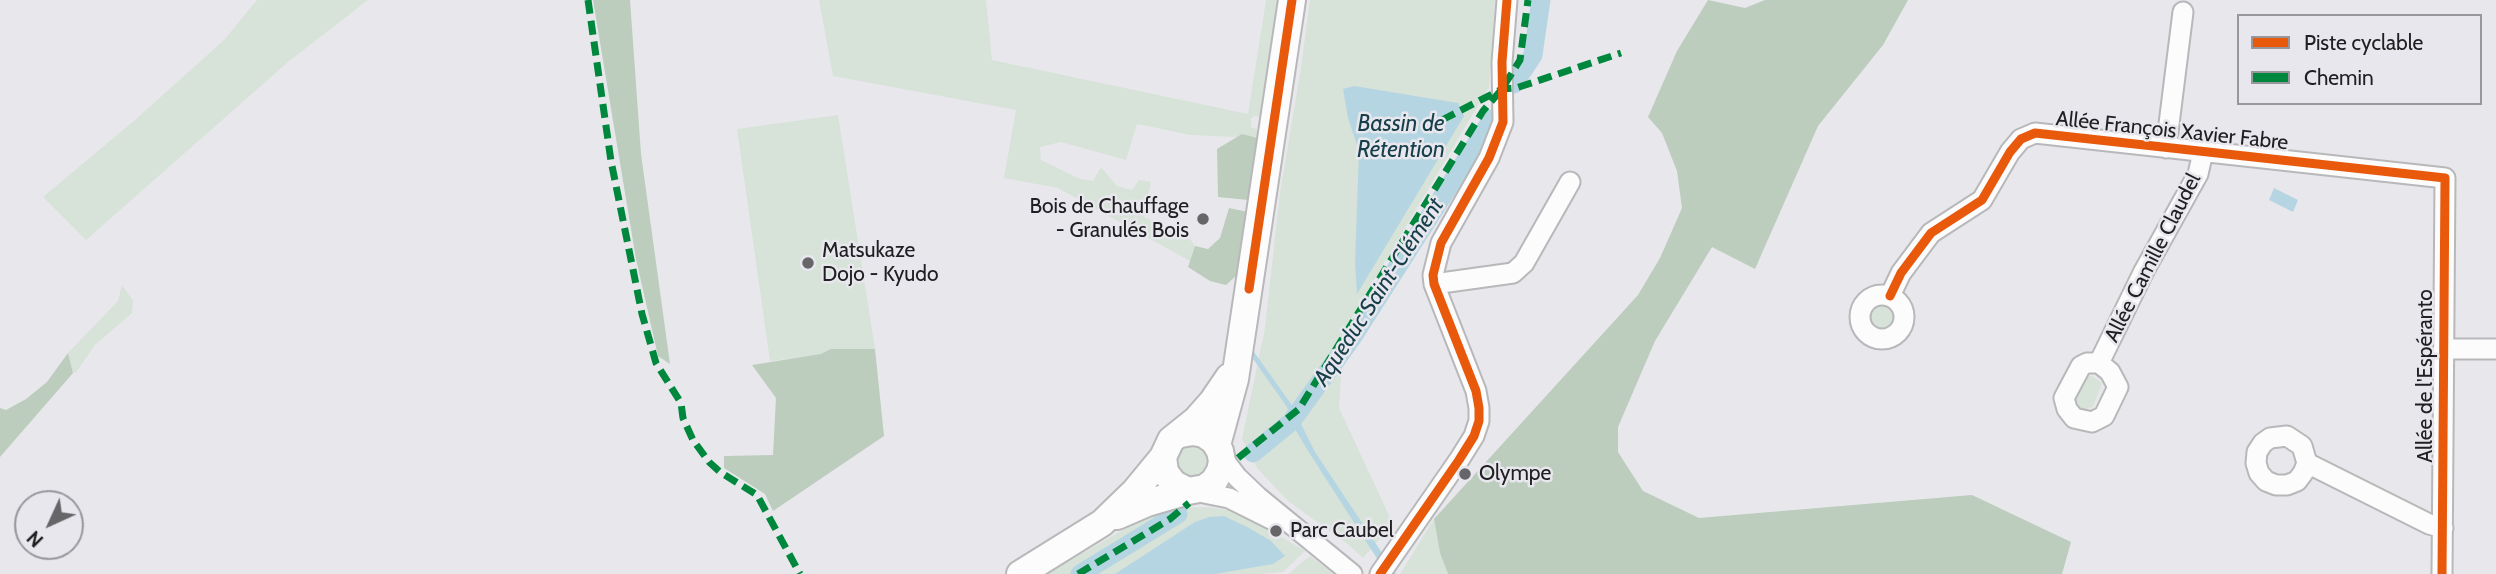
<!DOCTYPE html>
<meta charset="utf-8">
<style>
body{margin:0}
#map{position:relative;width:2496px;height:574px;overflow:hidden;background:#e8e8ec;font-family:Cabin,sans-serif}
canvas{display:block}
.legend{position:absolute;left:2237px;top:14px;width:245px;height:91px;box-sizing:border-box;background:#e7e7ed;border:2px solid #97979c;margin:0;padding:9px 12px;list-style:none;font-size:21px;color:#202022}
.legend li{display:flex;align-items:center;gap:14px;height:35px}
.legend b{width:35px;border:2px solid #97979c}
.north{position:absolute;left:14px;top:490px;width:70px;height:70px;box-sizing:border-box;background:#e7e7ed;border:2px solid #97979c;border-radius:50%;rotate:225deg;font-size:19px;font-weight:700;line-height:28px;text-align:center;color:#202022}
.north::after{content:'';display:block;margin:auto;width:24px;height:32px;background:#666669;clip-path:polygon(50% 0,100% 100%,50% 72%,0 100%)}
</style>
<div id="map">
<canvas width="2496" height="574"></canvas>
<ul class="legend">
<li><b style="height:9px;background:#e8590c"></b>Piste cyclable</li>
<li><b style="height:9px;background:#00873e"></b>Chemin</li>
</ul>
<div class="north">N</div>
</div>
<script>
const g = document.querySelector('canvas').getContext('2d');
g.lineJoin = 'round';
function fill(path, color) {
  g.fillStyle = color;
  g.fill(path, 'evenodd');
}
function poly(rows) {
  const path = new Path2D();
  for (const r of rows) {
    if (r.length === 3) {
      path.moveTo(r[0] + r[2], r[1]);
      path.arc(r[0], r[1], r[2], 0, 2 * Math.PI);
      continue;
    }
    path.moveTo(r[0], r[1]);
    for (let i = 2; i < r.length; i += 2) path.lineTo(r[i], r[i + 1]);
  }
  return path;
}
function stroke(path, color, width, dash) {
  g.strokeStyle = color;
  g.lineWidth = width;
  g.lineCap = dash ? 'butt' : 'round';
  g.setLineDash(dash || []);
  g.stroke(path);
}
function label(font, color, halo, rows, align = 'center') {
  g.font = font + ' Cabin,sans-serif';
  g.lineWidth = 5;
  g.setLineDash([]);
  g.textBaseline = 'middle';
  g.strokeStyle = halo;
  g.fillStyle = color;
  for (const [text, x, y, turn = 0] of rows) {
    g.save();
    g.translate(x, y);
    g.rotate((+turn || 0) * Math.PI / 180);
    g.textAlign = isNaN(turn) ? turn : align;
    if (halo) g.strokeText(text, 0, 0);
    g.fillText(text, 0, 0);
    g.restore();
  }
}
fill(poly([
 [257,0,368,0,288,62,86,240,43,197,135,120,224,40],
 [819,0,986,0,992,60,1248,114,1266,0,1279,0,1260,117,1254,116,1251,119,1251,127,1259,130,1257,138,1191,135,1137,124,1126,160,1061,142,1040,147,1041,160,1080,179,1093,181,1101,167,1117,186,1132,190,1139,180,1151,182,1144,217,1187,235,1195,246,1190,261,1058,188,1004,178,1016,110,833,76],
 [1310,0,1495,0,1489,87,1352,317,1341,377,1339,408,1393,524,1363,558,1349,545,1288,501,1257,468,1242,439,1265,328,1280,193,1301,68],
 [838,115,875,349,770,361,737,129],
 [122,285,133,301,132,313,95,345,76,372,73,373,68,353,118,301],
 [1881,317,13],
 [2092,376,2102,383,2093,407,2083,410,2078,407,2071,397,2083,378],
 [1191,460,16],
 [1209,507,1228,510,1250,518,1305,551,1283,572,1260,574,1046,574,1144,518,1168,508],
 [1434,519,1440,553,1448,574,1400,574],
 [1310,556,1329,570,1333,574,1288,574]
]), '#d7e2d8');
fill(poly([
 [593,0,630,0,641,154,670,364,658,356,636,259],
 [1708,0,1745,8,1765,0,1908,0,1883,45,1818,126,1755,269,1712,247,1655,341,1618,427,1618,452,1643,491,1699,518,1972,495,2071,542,2062,574,1448,574,1440,553,1434,519,1638,295,1660,258,1682,208,1677,171,1662,133,1648,117,1677,51],
 [1242,134,1257,138,1248,200,1218,197,1217,149],
 [1229,208,1248,212,1237,275,1226,285,1210,281,1188,267,1195,246,1208,249,1220,238],
 [831,349,875,349,884,436,773,511,765,494,724,468,724,456,773,455,776,398,752,365,821,354],
 [68,353,73,373,0,457,0,408,6,410,26,399,47,382]
]), '#bcccbd');
fill(poly([
 [1354,86,1458,103,1464,116,1357,294,1355,263,1359,151,1348,118,1343,89],
 [2274,188,2298,200,2293,212,2269,200],
 [1252,349,1291,404,1315,452,1396,574,1388,574,1376,557,1305,446,1291,422,1287,407,1251,356],
 [1224,516,1249,528,1271,541,1285,556,1273,564,1215,574,1115,574,1195,522,1209,517]
]), '#b6d5e3');
stroke(poly([
 [1514,84,1533,55,1541,0],
 [1253,453,1291,422,1352,338,1492,119],
 [1080,574,1178,514]
]), '#b6d5e3', 19);
const street = poly([
 [2166,148,2183,12],
 [1434,284,1513,273,1524,263,1570,182],
 [1882,317,22],
 [1890,296,1901,273,1931,233,1982,200,2010,152,2021,139,2035,133,2445,178,2442,574],
 [2443,349,2496,349],
 [2099,363,2110,372,2118,387,2104,416,2092,422,2074,418,2067,409,2064,398,2081,366,2087,363,2099,363,2144,271,2198,174,2203,152],
 [1221,456,1237,477,1258,497,1352,574],
 [2307,463,2303,473,2297,481,2287,485,2276,485,2266,481,2259,473,2256,463,2257,452,2263,443,2270,438,2287,436,2302,446,2307,463,2429,524,2443,528],
 [1194,491,1229,498,1273,520],
 [1380,574,1459,460,1474,436,1479,421,1479,408,1476,391,1434,284,1433,275,1441,243,1489,158,1503,122,1502,62,1507,0]
]);
const secondary = poly([
 [1181,434,1193,432,1204,434,1214,441,1220,451,1222,461,1220,471,1214,481,1205,488,1188,491,1174,484,1165,472,1163,457,1171,440,1196,420,1212,402,1229,377],
 [1217,445,1235,379,1292,0],
 [1117,516,1147,503,1188,491],
 [1020,574,1102,523,1135,491,1163,457]
]);
stroke(street, '#b8b8ba', 23);
stroke(secondary, '#b8b8ba', 30);
stroke(street, '#fcfcfc', 19);
stroke(secondary, '#fcfcfc', 26);
stroke(poly([
 [588,0,611,161,642,314,656,363,681,403,683,418,693,440,709,462,720,472,757,495,800,574],
 [1442,120,1502,89,1516,88,1621,53],
 [1238,458,1299,409,1483,111,1502,89,1520,60,1528,0],
 [1078,574,1170,519,1189,503]
]), '#00873e', 7, [14, 7]);
stroke(poly([
 [1249,289,1292,0],
 [1890,296,1901,273,1931,233,1982,200,2010,152,2021,139,2035,133,2445,178,2442,574],
 [1380,574,1459,460,1474,436,1479,421,1479,408,1476,391,1434,284,1433,275,1441,243,1489,158,1503,122,1502,62,1507,0]
]), '#e8590c', 9);
for (const [x, y, r, color] of [
 [1203,219,7,"#666669"],
 [808,263,7,"#666669"],
 [1465,474,7,"#666669"],
 [1276,531,7,"#666669"]
]) {
  const dot = new Path2D();
  dot.arc(x, y, r, 0, 2 * Math.PI);
  g.fillStyle = color;
  g.fill(dot);
  stroke(dot, '#e7e7ed', 2.5);
}
label('21px', '#202022', '#e7e7ed', [
 ["Allée François Xavier Fabre",2172,131,6],
 ["Allée Camille Claudel",2153,258,-63],
 ["Allée de l'Espéranto",2426,376,-90]
]);
label('21px', '#202022', '#e7e7ed', [
 ["Bois de Chauffage",1189,207,"right"],
 ["- Granulés Bois",1189,231,"right"],
 ["Matsukaze",822,251],
 ["Dojo - Kyudo",822,275],
 ["Olympe",1479,474],
 ["Parc Caubel",1290,531]
], 'left');
label('italic 23px', '#173e4b', '#e7e7ed', [
 ["Bassin de",1401,124],
 ["Rétention",1401,150],
 ["Aqueduc Saint-Clément",1379,292,-57]
]);
</script>
